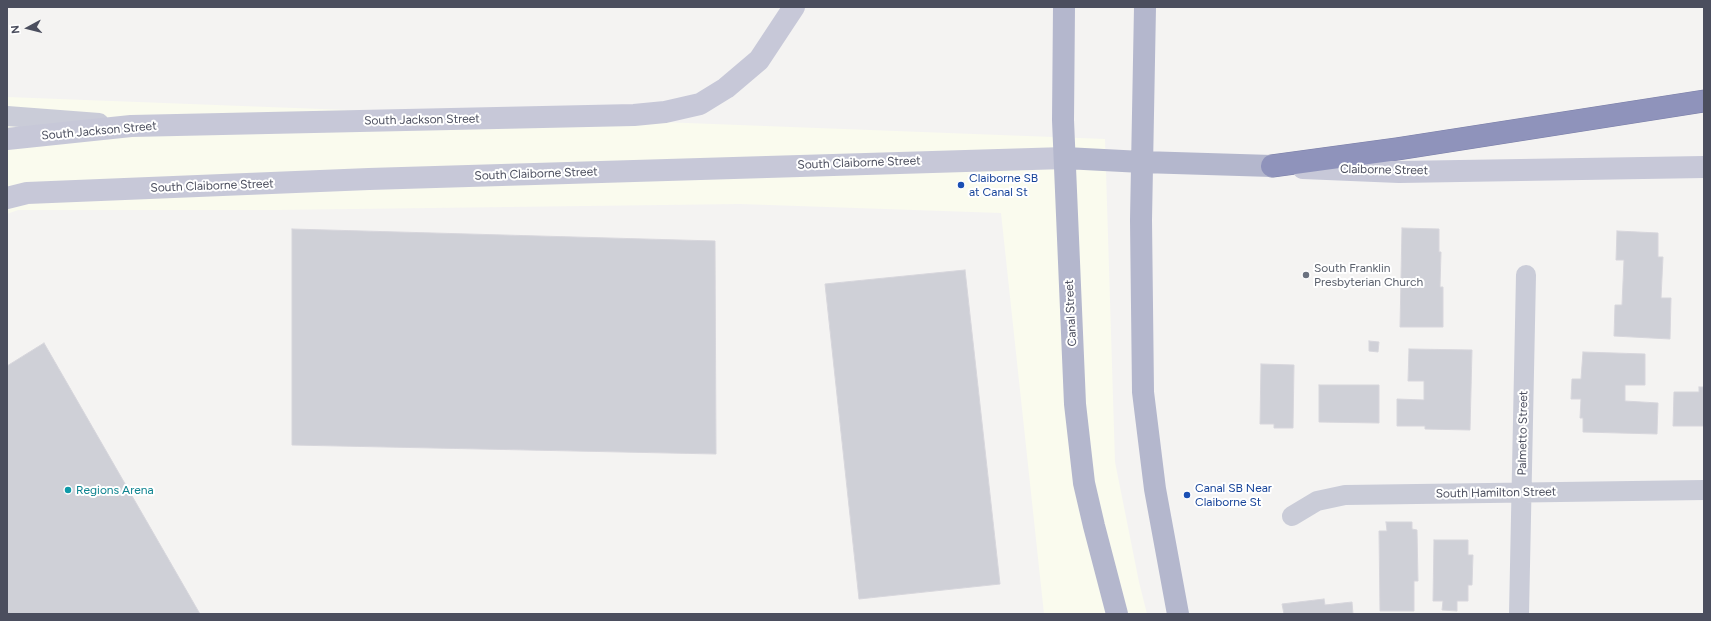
<!DOCTYPE html>
<style>
body{margin:0}
#map{position:relative;width:1711px;height:621px;overflow:hidden;background:#f4f3f2;font-family:Figtree,sans-serif}
canvas{display:block}
.frame{position:absolute;inset:0;border:8px solid #4b4e5e;pointer-events:none}
.north{position:absolute;left:8px;top:8px;width:40px;height:40px;-webkit-text-stroke:3px #fff;paint-order:stroke;rotate:263deg;font-size:11px;font-weight:700;line-height:16px;text-align:center;color:#4b4e5e}
.north::after{content:'';display:block;margin:auto;width:14px;height:18px;background:#4b4e5e;clip-path:polygon(50% 0,100% 100%,50% 72%,0 100%)}
</style>
<div id="map">
<canvas width="1711" height="621"></canvas>
<div class="frame"></div>
<div class="north">N</div>
</div>
<script>
const g = document.querySelector('canvas').getContext('2d');
g.lineJoin = 'round';
function fill(path, color) {
  g.fillStyle = color;
  g.fill(path, 'evenodd');
}
function poly(rows) {
  const path = new Path2D();
  for (const r of rows) {
    path.moveTo(r[0], r[1]);
    for (let i = 2; i < r.length; i += 2) path.lineTo(r[i], r[i + 1]);
  }
  return path;
}
function stroke(path, color, width, dash) {
  g.strokeStyle = color;
  g.lineWidth = width;
  g.lineCap = dash ? 'butt' : 'round';
  g.setLineDash(dash || []);
  g.stroke(path);
}
function label(font, color, halo, rows, align = 'center') {
  g.font = font + ' Figtree,sans-serif';
  g.lineWidth = 4;
  g.setLineDash([]);
  g.textBaseline = 'middle';
  g.strokeStyle = halo;
  g.fillStyle = color;
  for (const [text, x, y, turn = 0] of rows) {
    g.save();
    g.translate(x, y);
    g.rotate((+turn || 0) * Math.PI / 180);
    g.textAlign = isNaN(turn) ? turn : align;
    if (halo) g.strokeText(text, 0, 0);
    g.fillText(text, 0, 0);
    g.restore();
  }
}
fill(poly([
 [7,97,1105,139,1115,462,1139,582,1147,614,1044,614,1001,213,740,204,276,210,18,210,7,214]
]), '#fafbee');
const building = poly([
 [1402,228,1439,229,1439,252,1441,252,1440,287,1443,287,1443,327,1400,327,1402,228],
 [292,229,715,241,716,454,292,445,292,229],
 [1617,231,1658,233,1658,257,1663,257,1661,298,1671,298,1670,339,1614,336,1615,305,1622,305,1624,260,1616,260,1617,231],
 [965,270,1000,584,859,599,825,284,965,270],
 [1369,341,1379,342,1378,352,1369,351,1369,341],
 [44,343,200,614,7,614,7,366,44,343],
 [1409,349,1472,350,1470,430,1425,429,1425,426,1397,426,1397,399,1424,400,1424,381,1408,381,1409,349],
 [1583,352,1645,354,1645,385,1625,385,1625,401,1658,403,1657,434,1583,432,1583,418,1580,418,1581,399,1571,399,1572,379,1581,379,1583,352],
 [1261,364,1294,365,1293,428,1274,428,1274,424,1260,424,1261,364],
 [1319,385,1379,385,1379,423,1319,422,1319,385],
 [1699,387,1704,387,1704,426,1673,426,1674,392,1699,392,1699,387],
 [1386,522,1412,522,1412,529,1417,530,1418,581,1414,581,1414,611,1380,611,1379,531,1387,531,1386,522],
 [1434,540,1468,540,1468,555,1473,555,1472,585,1468,585,1468,601,1457,601,1457,611,1442,610,1443,601,1433,601,1434,540],
 [1324,599,1325,605,1352,602,1353,614,1284,614,1282,604,1324,599]
]);
fill(building, '#cfd0d7');
stroke(building, '#d7d6dc', 1);
const highway = poly([
 [1272,166,1397,149,1704,101]
]);
stroke(highway, '#7a7ea7', 23);
stroke(poly([
 [7,116,99,123],
 [1292,516,1317,501,1345,495,1704,490],
 [1519,614,1526,275]
]), '#caccd8', 20);
stroke(poly([
 [7,139,131,126,634,115,665,112,700,104,726,88,759,60,794,7],
 [1303,168,1399,172,1704,167],
 [7,198,27,193,369,179,1065,158]
]), '#c7c8d8', 22);
stroke(poly([
 [1064,7,1063,120,1075,404,1084,483,1094,526,1117,614],
 [1145,7,1141,220,1143,392,1155,489,1178,614],
 [1065,158,1142,162,1272,166]
]), '#b4b7cd', 22);
stroke(highway, '#8f93bb', 22);
for (const [x, y, r, color] of [
 [961,185,4,"#1a4fb4"],
 [1306,275,4,"#6b7280"],
 [68,490,4,"#0f9aa8"],
 [1187,495,4,"#1a4fb4"]
]) {
  const dot = new Path2D();
  dot.arc(x, y, r, 0, 2 * Math.PI);
  g.fillStyle = color;
  g.fill(dot);
  stroke(dot, '#fff', 1.5);
}
label('12px', '#4b4e5e', '#fff', [
 ["South Jackson Street",422,120,-1],
 ["South Jackson Street",99,131,-5],
 ["South Claiborne Street",859,163,-2],
 ["Claiborne Street",1384,170,1],
 ["South Claiborne Street",536,174,-2],
 ["South Claiborne Street",212,186,-2],
 ["Canal Street",1071,313,-93],
 ["Palmetto Street",1523,433,-89],
 ["South Hamilton Street",1496,493,-1]
]);
label('12px', '#164399', '#fff', [
 ["Claiborne SB",969,178],
 ["at Canal St",969,192],
 ["Canal SB Near",1195,488],
 ["Claiborne St",1195,502]
], 'left');
label('12px', '#5b616d', '#fff', [
 ["South Franklin",1314,268],
 ["Presbyterian Church",1314,282]
], 'left');
label('12px', '#0d838f', '#fff', [
 ["Regions Arena",76,490]
], 'left');
</script>
